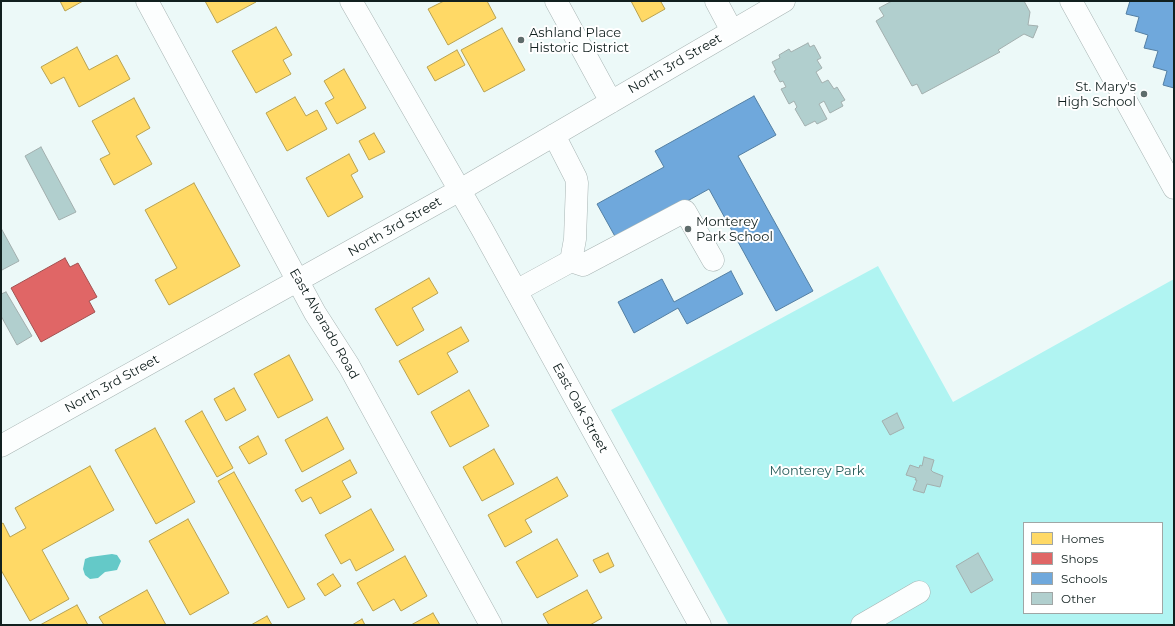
<!DOCTYPE html>
<style>
body{margin:0}
#map{position:relative;width:1175px;height:626px;overflow:hidden;background:#ecf9f8;font-family:Montserrat,sans-serif}
canvas{display:block}
.frame{position:absolute;inset:0;border:2px solid #11201f;pointer-events:none}
.legend{position:absolute;left:1023px;top:522px;width:140px;height:92px;box-sizing:border-box;background:#fff;border:1px solid #a0a6a5;margin:0;padding:5px 7px;list-style:none;font-size:12px;color:#11201f}
.legend li{display:flex;align-items:center;gap:8px;height:20px}
.legend b{width:20px;border:1px solid #a0a6a5}
</style>
<div id="map">
<canvas width="1175" height="626"></canvas>
<div class="frame"></div>
<ul class="legend">
<li><b style="height:11px;background:#ffd966"></b>Homes</li>
<li><b style="height:11px;background:#e06666"></b>Shops</li>
<li><b style="height:11px;background:#6fa8dc"></b>Schools</li>
<li><b style="height:11px;background:#b1cfce"></b>Other</li>
</ul>
</div>
<script>
const g = document.querySelector('canvas').getContext('2d');
g.lineJoin = 'round';
function fill(path, color) {
  g.fillStyle = color;
  g.fill(path, 'evenodd');
}
function poly(rows) {
  const path = new Path2D();
  for (const r of rows) {
    path.moveTo(r[0], r[1]);
    for (let i = 2; i < r.length; i += 2) path.lineTo(r[i], r[i + 1]);
  }
  return path;
}
function stroke(path, color, width, dash) {
  g.strokeStyle = color;
  g.lineWidth = width;
  g.lineCap = dash ? 'butt' : 'round';
  g.setLineDash(dash || []);
  g.stroke(path);
}
function label(font, color, halo, rows, align = 'center') {
  g.font = font + ' Montserrat,sans-serif';
  g.lineWidth = 4;
  g.setLineDash([]);
  g.textBaseline = 'middle';
  g.strokeStyle = halo;
  g.fillStyle = color;
  for (const [text, x, y, turn = 0] of rows) {
    g.save();
    g.translate(x, y);
    g.rotate((+turn || 0) * Math.PI / 180);
    g.textAlign = isNaN(turn) ? turn : align;
    if (halo) g.strokeText(text, 0, 0);
    g.fillText(text, 0, 0);
    g.restore();
  }
}
fill(poly([
 [878,266,953,402,1174,279,1174,625,729,625,611,410],
 [1024,523,1162,523,1162,613,1024,613]
]), '#b0f4f2');
fill(poly([
 [112,554,117,555,121,561,117,570,105,572,98,578,90,579,85,575,83,569,85,559,90,557]
]), '#64c9c8');
const homes = poly([
 [60,1,83,1,65,11,60,1],
 [205,1,256,1,256,2,217,23,205,1],
 [444,1,487,1,496,18,448,45,428,9,444,1],
 [631,1,662,1,661,2,665,9,642,22,631,1],
 [276,27,292,55,283,60,291,74,256,93,232,51,276,27],
 [502,28,525,70,484,92,461,50,502,28],
 [77,47,89,70,117,55,130,79,79,107,64,77,51,84,41,67,77,47],
 [457,50,465,65,435,81,427,67,457,50],
 [344,69,366,108,337,124,325,103,334,98,324,81,344,69],
 [295,97,306,116,317,110,327,129,287,151,266,113,295,97],
 [134,98,150,128,136,136,152,164,114,185,100,159,110,154,92,121,134,98],
 [374,133,385,152,369,160,359,141,374,133],
 [349,154,358,171,351,175,363,197,328,217,306,178,349,154],
 [194,183,240,266,169,305,155,280,177,268,145,210,194,183],
 [429,278,438,293,412,308,424,330,397,346,375,309,429,278],
 [461,327,469,341,447,353,458,372,418,395,399,361,461,327],
 [289,355,313,400,278,418,254,374,289,355],
 [234,388,246,410,226,421,214,399,234,388],
 [469,390,489,426,450,447,431,412,469,390],
 [202,411,233,468,217,477,185,421,202,411],
 [327,417,344,449,302,472,285,440,327,417],
 [155,428,195,502,156,524,115,450,155,428],
 [258,436,267,454,249,464,239,447,258,436],
 [494,449,514,484,482,501,463,467,494,449],
 [350,460,357,473,342,481,351,497,320,514,311,497,302,502,295,490,350,460],
 [90,466,114,510,42,550,69,599,30,621,1,570,1,524,3,523,10,537,26,528,15,508,90,466],
 [234,472,305,599,288,608,218,481,234,472],
 [557,477,568,496,525,520,532,532,505,547,488,515,557,477],
 [371,509,394,550,356,571,350,559,341,564,325,535,371,509],
 [188,519,229,593,190,615,149,541,188,519],
 [557,539,578,576,537,598,516,562,557,539],
 [608,553,614,566,600,573,593,560,608,553],
 [405,556,427,596,401,611,394,599,373,611,357,583,405,556],
 [333,574,341,586,325,596,317,584,333,574],
 [147,590,166,625,104,625,99,617,147,590],
 [587,590,602,618,590,625,549,625,543,614,587,590],
 [77,605,88,625,40,625,77,605],
 [433,613,440,625,411,625,433,613],
 [267,616,272,625,251,625,267,616],
 [362,619,365,625,352,625,362,619]
]);
fill(homes, '#ffd966');
stroke(homes, '#b8a251', 1);
const shops = poly([
 [65,258,70,267,78,263,97,297,89,301,95,312,41,342,11,288,65,258]
]);
fill(shops, '#e06666');
stroke(shops, '#a25151', 1);
const schools = poly([
 [1130,1,1174,1,1174,88,1163,85,1167,71,1153,67,1158,51,1144,48,1148,35,1135,31,1139,17,1126,14,1130,1],
 [754,96,776,135,738,156,813,291,776,311,709,189,617,240,597,204,664,167,655,151,754,96],
 [731,271,743,294,687,324,678,308,634,333,618,302,662,279,674,302,731,271]
]);
fill(schools, '#6fa8dc');
stroke(schools, '#537fa3', 1);
const building = poly([
 [892,1,1024,1,1030,12,1028,25,1038,26,1033,38,1024,34,998,50,1000,52,922,94,917,84,912,86,876,21,884,16,879,8,892,1],
 [808,43,810,47,814,45,821,58,817,60,822,68,816,72,822,83,828,80,834,89,837,87,845,100,841,102,843,106,830,113,824,101,819,104,827,119,817,124,815,121,805,126,795,109,797,107,794,101,789,104,781,89,786,87,783,81,780,82,774,71,776,70,772,62,780,58,779,55,789,49,791,52,808,43],
 [41,147,76,212,59,220,25,156,41,147],
 [1,228,19,261,2,270,1,267,1,228],
 [6,292,32,336,17,345,1,316,1,294,6,292],
 [897,413,904,428,890,435,882,421,897,413],
 [924,457,934,460,931,470,933,472,943,476,940,487,927,484,924,493,913,490,917,480,915,480,916,478,906,475,910,465,919,468,920,465,922,466,924,457],
 [978,553,993,580,971,593,956,566,978,553]
]);
fill(building, '#b1cfce');
stroke(building, '#a2afae', 1);
const minor = poly([
 [147,1,315,313,349,366,491,625],
 [351,1,482,229,700,625],
 [556,1,611,102],
 [716,1,732,31],
 [1071,1,1174,188],
 [571,261,583,265,685,211,713,260],
 [516,291,571,261,575,239,577,183,576,178,554,135],
 [1,446,460,190,784,1],
 [862,625,919,592]
]);
stroke(minor, '#a7b4b3', 23);
stroke(minor, '#fcfefe', 22);
for (const [x, y, r, color] of [
 [521,40,4,"#5e6c6b"],
 [1144,94,4,"#5e6c6b"],
 [688,229,4,"#5e6c6b"]
]) {
  const dot = new Path2D();
  dot.arc(x, y, r, 0, 2 * Math.PI);
  g.fillStyle = color;
  g.fill(dot);
  stroke(dot, '#fff', 1.5);
}
label('13px', '#11201f', '#fff', [
 ["Ashland Place",529,33],
 ["Historic District",529,48],
 ["St. Mary's",1136,87,"right"],
 ["High School",1136,102,"right"],
 ["Monterey",696,222],
 ["Park School",696,237]
], 'left');
label('13px', '#11201f', '#fff', [
 ["North 3rd Street",675,64,-30],
 ["North 3rd Street",395,227,-30],
 ["East Alvarado Road",324,324,60],
 ["North 3rd Street",112,384,-29],
 ["East Oak Street",580,408,61]
]);
label('13px', '#235957', '#fff', [
 ["Monterey Park",817,471]
]);
</script>
